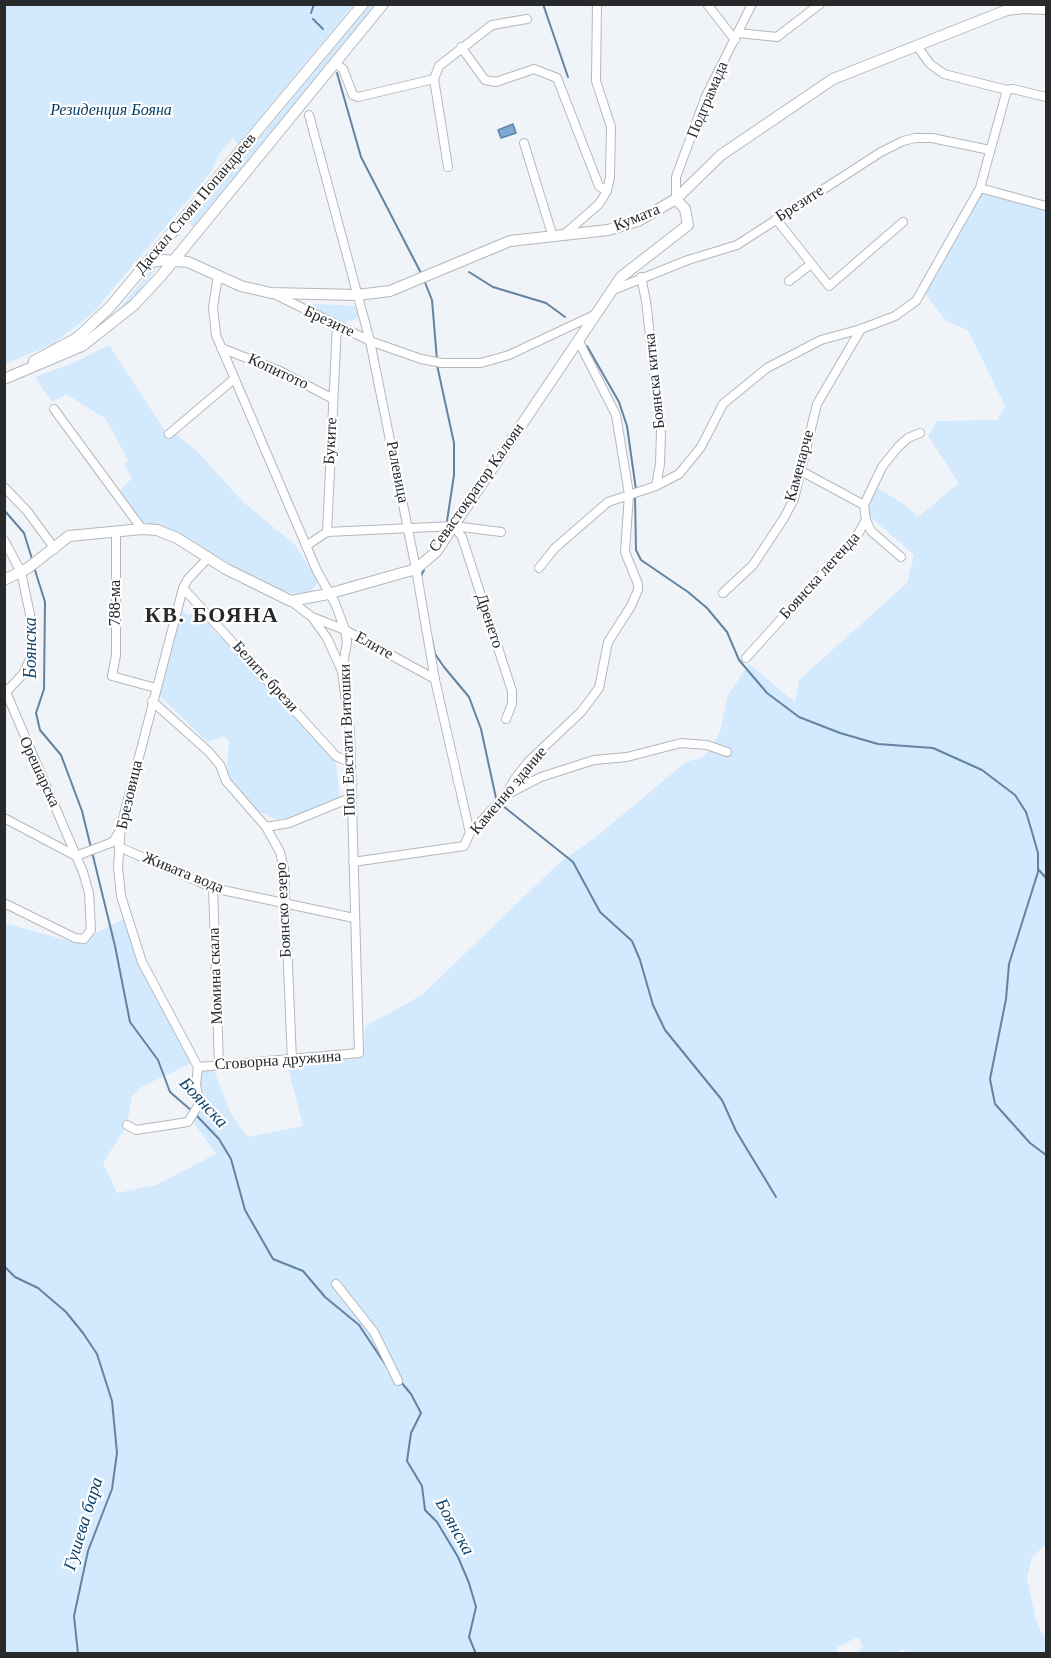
<!DOCTYPE html>
<meta charset="utf-8">
<style>
body{margin:0}
#map{position:relative;width:1051px;height:1658px;overflow:hidden;background:#f0f4f9;font-family:Georgia,serif}
canvas{display:block}
.frame{position:absolute;inset:0;border:6px solid #27292a;pointer-events:none}
</style>
<div id="map">
<canvas width="1051" height="1658"></canvas>
<div class="frame"></div>
</div>
<script>
const g = document.querySelector('canvas').getContext('2d');
g.lineJoin = 'round';
function fill(path, color) {
  g.fillStyle = color;
  g.fill(path, 'evenodd');
}
function poly(rows) {
  const path = new Path2D();
  for (const r of rows) {
    path.moveTo(r[0], r[1]);
    for (let i = 2; i < r.length; i += 2) path.lineTo(r[i], r[i + 1]);
  }
  return path;
}
function stroke(path, color, width, dash) {
  g.strokeStyle = color;
  g.lineWidth = width;
  g.lineCap = dash ? 'butt' : 'round';
  g.setLineDash(dash || []);
  g.stroke(path);
}
function label(font, color, halo, rows, align = 'center') {
  g.font = font + ' Georgia,serif';
  g.lineWidth = 4.5;
  g.setLineDash([]);
  g.textBaseline = 'middle';
  g.strokeStyle = halo;
  g.fillStyle = color;
  for (const [text, x, y, turn = 0] of rows) {
    g.save();
    g.translate(x, y);
    g.rotate((+turn || 0) * Math.PI / 180);
    g.textAlign = isNaN(turn) ? turn : align;
    if (halo) g.strokeText(text, 0, 0);
    g.fillText(text, 0, 0);
    g.restore();
  }
}
fill(poly([
 [4,5,353,5,238,144,233,138,219,154,211,172,93,313,53,344,5,364],
 [370,5,375,5,193,227,189,223],
 [980,188,1046,208,1046,1544,1032,1557,1027,1578,1035,1616,1041,1633,1046,1638,1046,1653,909,1654,903,1649,898,1653,857,1653,863,1646,858,1637,837,1647,837,1654,5,1653,4,923,76,943,128,917,142,962,194,1062,143,1086,132,1096,127,1125,103,1163,117,1193,156,1185,216,1154,194,1123,204,1104,199,1072,213,1068,231,1114,248,1137,303,1126,287,1063,363,1051,366,1026,422,995,560,862,596,837,686,762,701,758,712,747,720,731,728,695,749,664,795,702,799,680,907,583,914,555,868,515,874,486,902,503,918,517,959,483,928,436,937,421,997,420,1005,406,968,330,946,321,923,291],
 [157,268,131,301,115,314,152,269],
 [322,304,356,306,358,318,343,324,302,305],
 [109,345,165,431,168,428,198,452,243,502,295,545,317,578,317,584,311,591,299,594,277,590,209,552,189,538,141,521,125,502,120,491,132,478,124,465,128,460,106,419,66,394,52,402,35,377,73,363],
 [180,609,188,615,202,612,211,623,210,626,215,633,221,638,224,636,336,763,340,799,289,818,275,819,256,810,226,777,229,741,224,737,207,742,160,696]
]), '#d2e9fe');
const water = poly([
 [513,124,516,133,501,138,498,130,513,124]
]);
fill(water, '#7daad4');
stroke(water, '#6383a1', 1.5);
stroke(poly([
 [543,4,568,77],
 [311,13,314,4],
 [313,19,323,29],
 [337,73,361,157,422,275],
 [469,272,493,287,546,303,565,317],
 [424,280,432,300,437,360],
 [587,346,619,402,627,426,636,490],
 [437,365,454,443,454,475,447,521],
 [635,495,636,550,641,560,688,592,707,608,727,632,739,660,767,693,799,717,840,733,878,744,933,748,982,770,1015,795,1026,812,1032,832,1038,853,1038,872,1009,964,1006,999,990,1079,995,1104,1030,1143,1046,1155],
 [4,510,24,533,32,559],
 [34,567,45,602,44,689,36,713,40,730,61,755,82,811,115,946,130,1022,158,1060,170,1092,192,1111],
 [420,578,424,570],
 [432,639,435,654,444,667,469,697,481,729,496,798],
 [503,806,573,862,600,912,632,941,640,960,653,1005,665,1030,722,1100,736,1131,776,1197],
 [1038,869,1046,878],
 [196,1115,219,1139,231,1159,245,1210,273,1259,303,1271,325,1297,359,1325,387,1367],
 [4,1266,15,1277,38,1288,66,1312,83,1333,97,1354,112,1401,117,1453,112,1489,88,1551,74,1616,78,1654],
 [401,1382,411,1394,421,1413,411,1433,407,1461,422,1486,425,1510,437,1522,458,1557,469,1583,476,1607,469,1637,476,1654]
]), '#6383a1', 2);
const street = poly([
 [707,4,735,40],
 [738,33,777,37,820,4],
 [917,46,930,64,944,74,1007,90,1013,89,1046,97],
 [461,47,485,80,496,82,534,69,557,78,599,186,607,191],
 [335,63,343,69,353,95,358,97,434,79],
 [309,115,370,341,416,569,435,680,470,833],
 [524,143,552,234],
 [448,167,434,79,439,66,492,25,527,19],
 [980,188,1046,206],
 [676,199,676,177,706,96,752,4],
 [776,219,829,286,903,222],
 [567,232,599,204,607,191,610,177,611,127,596,81,597,4],
 [641,277,646,301,661,431,660,464,656,486],
 [789,281,811,264],
 [613,290,688,260,737,245,881,152,903,141,915,138,932,138,990,150],
 [272,293,370,341,421,359,442,363,481,363,509,355,592,316],
 [221,348,280,371,333,399],
 [54,409,142,529],
 [169,434,234,379],
 [801,471,864,505],
 [4,487,27,511,55,549],
 [866,520,871,531,901,557],
 [454,526,462,537,512,691,512,704,506,719],
 [116,531,116,655,112,676,156,688],
 [327,532,454,526,501,532],
 [4,540,21,572,30,614,31,657,23,674,6,692,83,872,89,893,91,930,84,939,75,938,4,903],
 [306,546,327,532,337,325],
 [539,568,555,548,608,502,656,486,679,474,701,447,723,404,767,368,821,340,861,329,895,316,916,301,980,188,1007,90],
 [183,588,336,756,349,762],
 [723,593,753,565,784,518,794,499,817,404,861,329],
 [291,601,312,617,327,638,342,671],
 [312,617,345,630,435,679],
 [746,658,858,534,866,520,864,505,882,467,898,447,908,438,920,433],
 [152,701,209,752,220,765,226,781,266,827,280,852,284,869,292,1061],
 [506,795,541,777,594,760,627,757,681,743,707,745,727,752],
 [4,818,76,856],
 [266,827,289,823,350,798],
 [119,847,213,888,354,918],
 [76,856,113,842,119,832],
 [353,862,464,846,470,833,506,795,514,780,528,762,581,712,599,688,608,642,631,606,638,590,638,584,625,552,629,494,616,415,578,340],
 [213,888,219,1065],
 [198,1067,359,1053,350,732,342,671,347,642,345,630,335,603,317,571,216,335,213,307,218,276],
 [198,1067,142,962,121,896,118,867,121,826,183,588,188,579,209,557],
 [127,1125,136,1130,188,1122,199,1104,196,1084,198,1067],
 [336,1284,374,1332,398,1381]
]);
const secondary = poly([
 [146,263,164,260,188,262,241,286,271,293,357,295,390,291,510,241,608,230,638,221,676,199,721,155,833,79,1007,10,1024,8,1046,9],
 [34,361,77,338,110,307,363,4],
 [4,379,82,346,134,305,161,276,383,4],
 [4,580,28,568,69,536,142,529,157,530,177,538,226,569,291,601,328,594,416,569,436,552,621,277,688,225,685,209,676,199]
]);
stroke(street, '#b4b8bc', 10);
stroke(secondary, '#b4b8bc', 12);
stroke(street, '#fff', 8);
stroke(secondary, '#fff', 10);
label('16px', '#27292a', '#fff', [
 ["Подграмада",708,100,-67],
 ["Даскал Стоян Попандреев",196,204,-50],
 ["Брезите",800,204,-33],
 ["Кумата",637,218,-22],
 ["Брезите",329,322,25],
 ["Копитото",278,372,25],
 ["Боянска китка",655,381,-96],
 ["Буките",331,441,-87],
 ["Каменарче",800,466,-75],
 ["Ралевица",397,472,79],
 ["Севастократор Калоян",477,488,-55],
 ["Боянска легенда",820,576,-48],
 ["788-ма",116,603,-90],
 ["Дренето",489,621,72],
 ["Елите",374,646,29],
 ["Белите брези",265,677,48],
 ["Поп Евстати Витошки",348,740,-92],
 ["Орешарска",39,772,65],
 ["Каменно здание",509,791,-50],
 ["Брезовица",130,795,-77],
 ["Живата вода",183,873,22],
 ["Боянско езеро",284,910,-93],
 ["Момина скала",216,976,-92],
 ["Сговорна дружина",278,1061,-4]
]);
label('italic 16px', '#083e66', '#fff', [
 ["Резиденция Бояна",111,111]
]);
label('italic 18px', '#12456d', '#fff', [
 ["Боянска",31,648,-90],
 ["Боянска",203,1103,47],
 ["Гушева бара",84,1524,-73],
 ["Боянска",454,1527,61]
]);
g.letterSpacing = '1.5px';
label('bold 22px', '#27292a', '#fff', [
 ["КВ. БОЯНА",212,616]
]);
g.letterSpacing = '0px';
</script>
